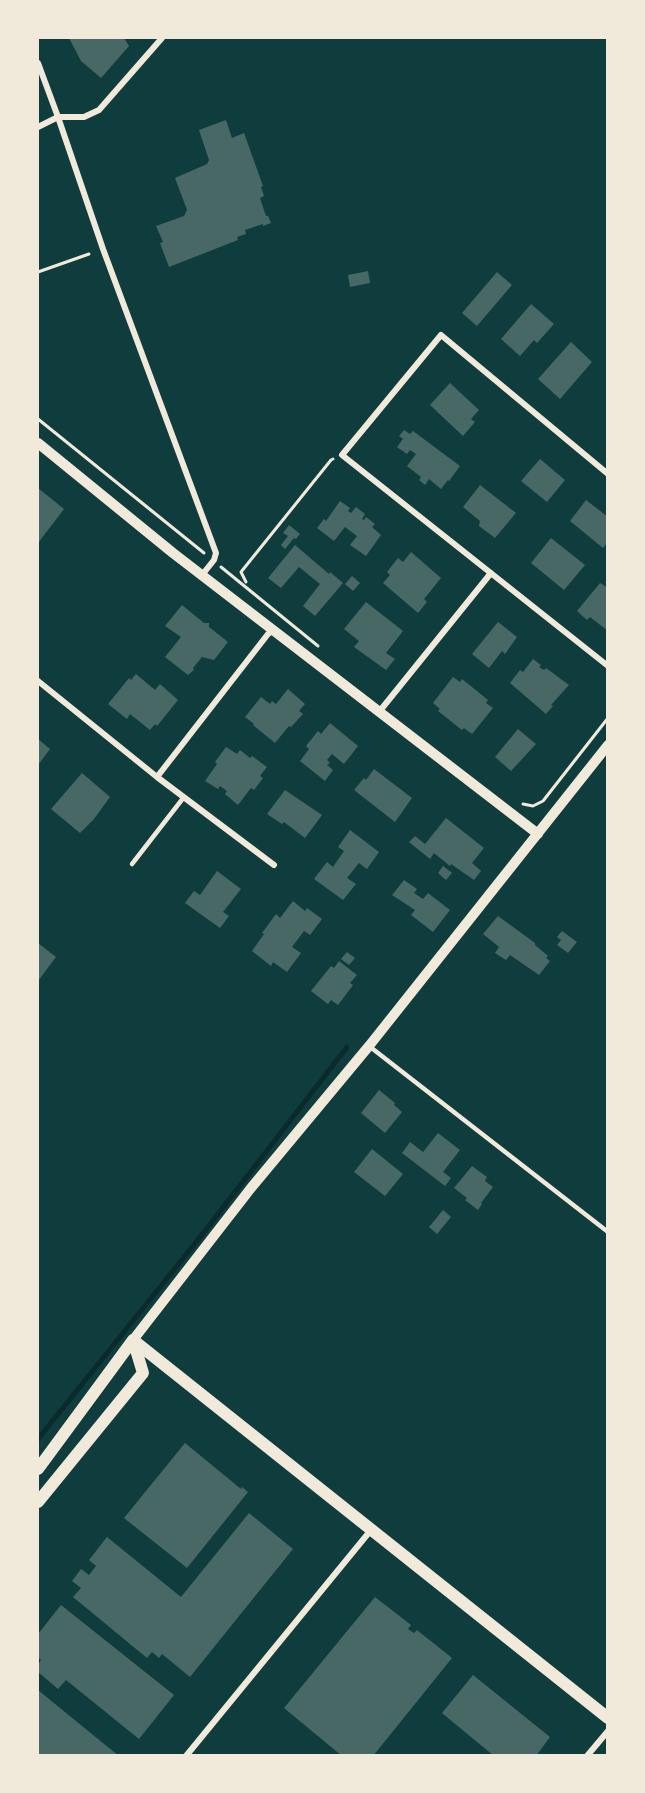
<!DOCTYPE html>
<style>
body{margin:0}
#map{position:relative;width:645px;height:1793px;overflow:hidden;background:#0f3d3e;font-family:Ubuntu,sans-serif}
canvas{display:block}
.frame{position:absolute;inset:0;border:39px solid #f1e9da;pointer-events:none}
</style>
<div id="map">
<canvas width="645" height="1793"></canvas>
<div class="frame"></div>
</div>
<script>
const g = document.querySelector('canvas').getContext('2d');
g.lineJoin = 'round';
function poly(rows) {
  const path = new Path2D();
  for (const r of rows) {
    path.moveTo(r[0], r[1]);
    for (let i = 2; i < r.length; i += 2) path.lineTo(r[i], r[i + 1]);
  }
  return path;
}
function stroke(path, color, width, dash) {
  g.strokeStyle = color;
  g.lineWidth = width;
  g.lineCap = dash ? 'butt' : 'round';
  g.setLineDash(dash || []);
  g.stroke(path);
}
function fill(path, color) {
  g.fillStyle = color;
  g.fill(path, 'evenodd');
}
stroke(poly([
 [38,1439,201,1236,347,1047]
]), '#0a2a2b', 5);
fill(poly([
 [69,38,124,38,129,46,101,78,81,61],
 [226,120,232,138,244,133,263,186,261,187,264,196,260,198,266,216,268,216,271,223,263,226,263,224,245,230,246,234,237,237,238,240,169,267,160,243,163,242,156,226,184,216,187,210,175,178,207,164,209,160,199,130],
 [368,271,370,283,350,287,348,275],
 [497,272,512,285,477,326,462,313],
 [531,304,554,324,537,343,534,340,520,356,501,339],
 [571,342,592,362,560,399,538,379],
 [450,383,479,410,471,419,475,422,463,436,430,405],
 [404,430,410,434,413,431,460,466,449,481,448,480,441,489,429,479,425,485,419,480,421,477,407,466,416,454,410,450,407,454,397,447,403,439,399,436],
 [540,459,565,480,547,502,521,481],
 [480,485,516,513,495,538,479,526,480,521,463,507],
 [38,488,64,509,38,543],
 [586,500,608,517,608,542,603,548,570,521],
 [340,501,350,508,348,511,351,513,356,507,365,514,362,519,364,520,366,517,375,524,372,527,381,535,366,556,350,545,357,536,345,527,334,541,317,528,324,519,326,521],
 [289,525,300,534,296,539,294,538,285,549,281,545,288,536,283,533],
 [551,538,585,565,564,590,531,563],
 [295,545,329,574,330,572,343,583,315,616,303,606,320,584,299,567,281,588,268,578],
 [411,552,441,578,424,599,427,602,418,613,383,583,390,575,387,572,398,558,403,562],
 [352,576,360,583,353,591,345,584],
 [600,583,608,588,608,631,590,617,587,620,577,611],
 [366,602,403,631,386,653,395,659,386,670,354,647,359,641,344,629],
 [182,605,204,623,209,623,209,627,228,642,214,660,202,657,193,668,194,670,188,675,165,657,181,637,165,626],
 [498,622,517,637,505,654,502,651,489,668,472,654],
 [533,659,541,665,539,667,544,670,546,668,569,685,551,705,553,706,546,714,510,683,520,670,523,672],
 [136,674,155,690,160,684,178,700,157,726,155,724,150,730,130,714,127,719,108,704,129,678,131,680],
 [453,677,460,682,462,679,488,700,486,703,493,708,472,734,464,728,462,730,438,711,440,709,433,703],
 [288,689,305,704,299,711,303,714,291,727,289,726,275,743,253,725,254,724,245,717,261,697,270,704,272,701,276,704],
 [330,723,358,746,344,764,332,754,327,760,330,763,327,765,333,770,325,781,300,761,309,749,306,746,318,731,321,734],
 [518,729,536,744,511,771,495,757],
 [38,739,50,749,38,765],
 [226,747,237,754,240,750,250,758,252,756,267,767,260,776,263,778,254,790,251,788,238,805,225,794,227,791,220,786,218,789,205,781,217,764,215,762],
 [374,769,412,798,395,822,354,790,364,778,366,780],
 [82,773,110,797,94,819,80,833,51,809],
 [285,790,322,815,305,838,284,822,282,824,267,814],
 [446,818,484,848,472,863,481,871,474,880,451,864,450,866,434,853,430,859,409,842,415,836,425,844],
 [350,830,379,852,367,869,359,863,347,878,356,884,343,900,314,879,327,862,333,867,344,851,338,847],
 [443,866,452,873,446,880,438,873],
 [217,871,241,889,223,912,229,916,220,928,185,903,194,891,200,895],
 [404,880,417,889,414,893,423,899,428,893,450,910,433,932,411,915,415,910,392,895],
 [293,901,305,911,307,908,322,919,310,935,304,931,292,947,301,953,287,972,273,962,271,966,252,951,264,934,262,933,276,914,280,918],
 [498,916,535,943,535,945,548,956,546,958,550,961,539,975,510,955,506,960,495,953,499,947,483,934],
 [562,931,577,942,568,953,557,945,561,940,557,937],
 [38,943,56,957,38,981],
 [347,952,355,958,349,965,341,959],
 [339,961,357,975,350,983,353,985,338,1005,331,1000,328,1004,311,991,331,966,334,968],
 [379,1090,395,1103,394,1105,402,1112,385,1133,361,1113],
 [438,1133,460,1150,443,1172,451,1178,445,1186,402,1153,410,1142,423,1152],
 [372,1149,403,1174,385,1196,354,1172],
 [472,1166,487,1177,485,1181,493,1187,481,1203,482,1204,478,1210,465,1200,467,1198,454,1188],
 [443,1210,451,1217,437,1234,429,1227],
 [185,1443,241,1489,242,1487,248,1492,187,1568,124,1518],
 [249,1513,293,1549,190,1677,162,1654,159,1658,152,1652,147,1658,73,1597,81,1588,72,1581,81,1569,89,1575,96,1566,89,1560,107,1537,181,1597],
 [375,1597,411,1625,408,1629,414,1633,417,1630,452,1658,373,1756,342,1756,284,1708],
 [61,1605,174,1695,139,1739,66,1680,58,1689,38,1672,38,1665,41,1660,38,1657,38,1634],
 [473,1675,550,1737,536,1756,494,1756,442,1713],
 [38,1690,82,1726,119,1756,38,1756]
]), '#486865');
stroke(poly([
 [38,272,89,254],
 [38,419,204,553],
 [221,567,318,646],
 [246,582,241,572,331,460,333,459],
 [523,804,533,806,543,801,608,718]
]), '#f1e9da', 3);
stroke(poly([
 [132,864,184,797],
 [369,1046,608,1232]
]), '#f1e9da', 4.5);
stroke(poly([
 [38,63,58,117,103,249,216,553,214,560,202,575],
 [38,127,58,117,84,117,99,110,162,38],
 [608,474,441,335,342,455,608,666],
 [38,681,157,777,274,865],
 [379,712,491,573],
 [157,777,268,634,274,630],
 [186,1756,371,1530],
 [587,1756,608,1731]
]), '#f1e9da', 6);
stroke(poly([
 [38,443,173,553,538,834],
 [133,1340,251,1188,369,1046,608,745]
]), '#f1e9da', 10);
stroke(poly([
 [133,1340,608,1718],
 [38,1469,133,1340],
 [38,1502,143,1373,133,1340]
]), '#f1e9da', 12);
</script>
